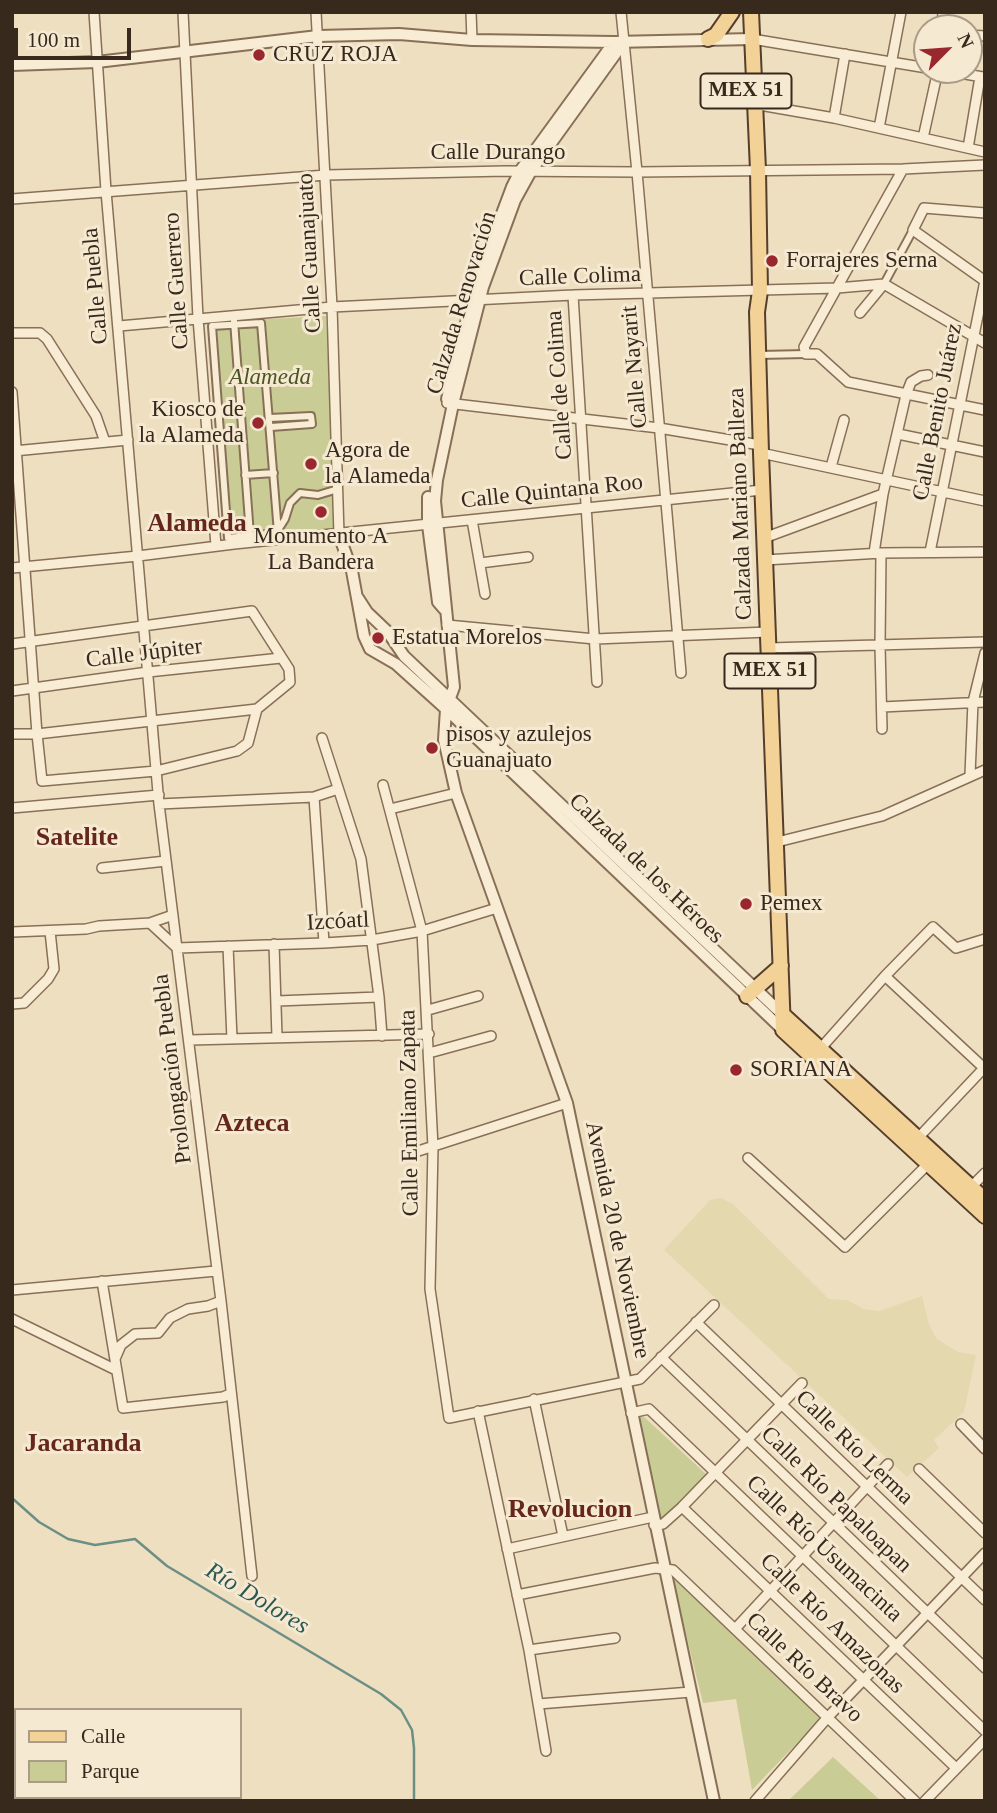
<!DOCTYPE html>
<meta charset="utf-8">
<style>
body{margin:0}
#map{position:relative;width:997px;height:1813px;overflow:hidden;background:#efdfc1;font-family:Georgia,serif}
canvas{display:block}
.frame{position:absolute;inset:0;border:14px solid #38291d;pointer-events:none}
.legend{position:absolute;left:14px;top:1708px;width:228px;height:91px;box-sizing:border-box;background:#f6e9d1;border:2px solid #aa9c89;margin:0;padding:9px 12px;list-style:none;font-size:21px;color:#38291d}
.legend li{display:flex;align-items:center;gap:14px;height:35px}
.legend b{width:35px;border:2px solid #aa9c89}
.north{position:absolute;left:913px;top:14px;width:70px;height:70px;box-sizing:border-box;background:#f6e9d1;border:2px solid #aa9c89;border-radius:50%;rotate:65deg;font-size:19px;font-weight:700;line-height:28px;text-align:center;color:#38291d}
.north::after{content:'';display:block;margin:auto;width:24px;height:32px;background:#98272e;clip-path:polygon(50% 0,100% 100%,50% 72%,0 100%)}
.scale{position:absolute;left:14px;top:28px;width:117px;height:32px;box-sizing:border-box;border:4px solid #38291d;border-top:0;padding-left:9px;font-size:21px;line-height:24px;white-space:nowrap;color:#38291d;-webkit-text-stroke:5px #f6e9d1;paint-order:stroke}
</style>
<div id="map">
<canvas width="997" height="1813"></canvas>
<div class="frame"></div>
<ul class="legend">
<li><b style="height:9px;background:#f3d298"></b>Calle</li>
<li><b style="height:19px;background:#c9cd95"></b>Parque</li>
</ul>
<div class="north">N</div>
<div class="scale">100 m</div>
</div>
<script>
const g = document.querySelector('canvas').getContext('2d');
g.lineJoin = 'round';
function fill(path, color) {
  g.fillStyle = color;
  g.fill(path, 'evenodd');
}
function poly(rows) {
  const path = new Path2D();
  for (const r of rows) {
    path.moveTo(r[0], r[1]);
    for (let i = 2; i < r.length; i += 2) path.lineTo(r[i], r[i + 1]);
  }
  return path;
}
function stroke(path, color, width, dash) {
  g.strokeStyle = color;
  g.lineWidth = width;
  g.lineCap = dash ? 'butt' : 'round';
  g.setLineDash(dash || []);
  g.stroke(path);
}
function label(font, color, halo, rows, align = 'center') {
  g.font = font + ' Georgia,serif';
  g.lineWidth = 6;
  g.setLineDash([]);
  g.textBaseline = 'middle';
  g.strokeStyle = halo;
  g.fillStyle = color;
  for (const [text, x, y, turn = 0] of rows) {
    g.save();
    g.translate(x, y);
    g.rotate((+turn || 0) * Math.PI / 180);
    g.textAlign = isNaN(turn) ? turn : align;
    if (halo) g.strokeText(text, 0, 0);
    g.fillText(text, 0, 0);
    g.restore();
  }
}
fill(poly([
 [721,1198,733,1204,829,1299,847,1300,864,1309,879,1311,922,1296,929,1324,936,1338,958,1352,976,1355,964,1412,934,1440,939,1448,907,1477,664,1250,710,1200]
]), '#e4d9ae');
fill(poly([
 [326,316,336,531,223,541,208,322],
 [635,1416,643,1416,707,1475,667,1518,658,1521],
 [677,1580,821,1718,752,1790,736,1699,703,1703,673,1582],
 [833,1757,881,1801,788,1801]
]), '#c9cd95');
stroke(poly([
 [12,1498,39,1522,68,1539,95,1545,135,1539,167,1566,381,1694,401,1710,412,1730,414,1748,414,1801]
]), '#6b8f84', 2.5);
const pedestrian = poly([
 [884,284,913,230],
 [234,321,250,535],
 [261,323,278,533,228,538,212,326,261,323],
 [759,355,806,354],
 [270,418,311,416,312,424,271,427],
 [245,475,274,473],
 [278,530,285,519,290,503,300,493,318,495,338,489]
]);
const minor = poly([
 [94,12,106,191,159,804,221,1301,252,1576],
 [183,12,198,318,216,546],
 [316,12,332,307,339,535],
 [471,12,472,40],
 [621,12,637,172,681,673],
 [942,28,943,12],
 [969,35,985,36],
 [752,39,927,68],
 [941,70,983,77],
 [754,104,834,118,985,152],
 [834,118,845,54],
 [879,128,901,12],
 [923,138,938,70],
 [968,148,980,77],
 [903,169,804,347,806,354,817,354,848,382,985,410],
 [12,199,326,175,505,171,637,172,903,169,985,165],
 [573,295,597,682],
 [860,313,884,284],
 [119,326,332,307,573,295,837,288,884,284,985,343],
 [12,333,40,333,47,339,96,416,105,442],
 [12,392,37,734,42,781,156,771,237,751,248,743,257,709],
 [447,403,659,428,760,445],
 [898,434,985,452],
 [14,451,128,440],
 [761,453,985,501],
 [831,467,844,420],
 [472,520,485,594],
 [764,538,883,494],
 [930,552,985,281,913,230,924,208,985,213],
 [874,553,883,494,906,395,911,382,921,376,928,375],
 [881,553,880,645,882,729],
 [765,560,881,553,985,552],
 [480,563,528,557],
 [12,568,138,556,234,544,762,490],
 [447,625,595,639,768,632],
 [12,644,252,611,289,669,290,682,257,709,37,734,12,734],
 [769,648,985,642],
 [12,691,148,672,281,658],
 [882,707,985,702],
 [322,738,361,859,379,997,382,1036],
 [970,775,973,702,985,653],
 [383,785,422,931,433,1147,430,1289,449,1418,640,1379,714,1305],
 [314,797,324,943],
 [159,804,314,797,338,789],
 [12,808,159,795],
 [390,809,456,793],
 [777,842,882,816,985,770],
 [102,868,166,861],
 [150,923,177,948,324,943,372,940,422,931,497,908],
 [12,932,86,929,99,926,150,923,173,915],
 [274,944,277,1037],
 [228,946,232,1039],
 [885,976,985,1069],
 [277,1001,379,997],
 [12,1004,24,1003,48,979,54,969,50,931],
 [428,1010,478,996],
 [189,1040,429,1034],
 [821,1048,885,976,933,927,956,948,985,939],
 [429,1053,491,1036],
 [918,1138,984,1068],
 [409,1154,567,1103],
 [748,1158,845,1247,928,1164],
 [971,1187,985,1173],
 [102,1281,123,1408,223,1397,230,1394],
 [12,1290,216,1271],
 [12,1319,116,1370],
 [696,1322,985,1600],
 [661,1357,985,1668],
 [115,1359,121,1345,135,1334,158,1333,170,1318,188,1309,208,1306,221,1301],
 [534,1399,563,1536],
 [478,1411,529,1650,546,1751],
 [631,1413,649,1409,985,1731],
 [961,1424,985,1449],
 [919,1469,985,1533],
 [682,1507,956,1768],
 [654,1525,663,1524,682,1507,802,1383],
 [507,1549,653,1517],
 [517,1595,655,1568,673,1570,915,1801],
 [735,1629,888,1464],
 [529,1650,615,1638],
 [538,1704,691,1692],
 [755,1801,828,1717,985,1553],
 [925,1801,985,1739]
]);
const tertiary = poly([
 [624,42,531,171,515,200,483,287,453,404,437,480,435,501,454,687,446,709,444,740,456,793,567,1103,714,1801],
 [12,65,97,62,318,36,399,34,472,40,614,42,752,39],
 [447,399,476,283,512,187,520,171,614,42],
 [428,497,428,525,438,602,444,609],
 [339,535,352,571,364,636,370,649,396,664,446,709,783,1030],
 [358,598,367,612,387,631,404,656,782,1014]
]);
const primary = poly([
 [751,12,758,170,760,291,757,312,761,453,783,1030,985,1216],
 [708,39,716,35,732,12],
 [747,996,781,966],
 [782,1014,985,1200]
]);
stroke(pedestrian, '#887058', 10);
stroke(minor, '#887058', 12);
stroke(tertiary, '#887058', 14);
stroke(primary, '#563e2d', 18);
stroke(pedestrian, '#f9ecd4', 6);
stroke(minor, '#f9ecd4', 9);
stroke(tertiary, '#f9ecd4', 10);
stroke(primary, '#f3d298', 14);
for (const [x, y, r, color] of [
 [259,55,7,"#98272e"],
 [772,261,7,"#98272e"],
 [258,423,7,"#98272e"],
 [311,464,7,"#98272e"],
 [321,512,7,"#98272e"],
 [378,638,7,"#98272e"],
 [432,748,7,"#98272e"],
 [746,904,7,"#98272e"],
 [736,1070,7,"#98272e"]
]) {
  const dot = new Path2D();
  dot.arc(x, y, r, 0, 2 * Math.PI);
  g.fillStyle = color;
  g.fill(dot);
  stroke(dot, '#f6e9d1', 2.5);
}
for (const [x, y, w] of [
 [746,91,91],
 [770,671,91]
]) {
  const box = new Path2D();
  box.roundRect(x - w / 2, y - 17.5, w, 35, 5);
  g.fillStyle = '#f6e9d1';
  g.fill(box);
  stroke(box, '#38291d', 2);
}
label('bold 21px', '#38291d', null, [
 ["MEX 51",746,91],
 ["MEX 51",770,671]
]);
label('23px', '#38291d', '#f6e9d1', [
 ["CRUZ ROJA",273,55],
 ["Forrajeres Serna",786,261],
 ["Kiosco de",244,410,"right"],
 ["la Alameda",244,436,"right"],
 ["Agora de",325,451],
 ["la Alameda",325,477],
 ["Monumento A",321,537,"center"],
 ["La Bandera",321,563,"center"],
 ["Estatua Morelos",392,638],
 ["pisos y azulejos",446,735],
 ["Guanajuato",446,761],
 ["Pemex",760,904],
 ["SORIANA",750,1070]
], 'left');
label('23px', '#38291d', '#f6e9d1', [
 ["Calle Durango",498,153],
 ["Calle Guanajuato",310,253,-93],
 ["Calle Colima",580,277,-2],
 ["Calle Guerrero",177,281,-94],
 ["Calle Puebla",96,286,-95],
 ["Calzada Renovación",462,303,-73],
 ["Calle Nayarit",635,367,-95],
 ["Calle de Colima",560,385,-94],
 ["Calle Benito Juárez",938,412,-79],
 ["Calle Quintana Roo",552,492,-6],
 ["Calzada Mariano Balleza",741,504,-92],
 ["Calle Júpiter",144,654,-7],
 ["Calzada de los Héroes",646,869,44],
 ["Izcóatl",338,922,-3],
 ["Prolongación Puebla",173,1069,-97],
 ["Calle Emiliano Zapata",410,1113,-91],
 ["Avenida 20 de Noviembre",617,1240,78],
 ["Calle Río Lerma",854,1448,44],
 ["Calle Río Papaloapan",836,1500,44],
 ["Calle Río Usumacinta",824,1549,43],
 ["Calle Río Amazonas",832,1624,44],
 ["Calle Río Bravo",804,1668,43]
]);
label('italic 23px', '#4a5523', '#f6e9d1', [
 ["Alameda",270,378]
]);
label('italic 24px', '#2c5853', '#f6e9d1', [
 ["Río Dolores",257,1599,31]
]);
label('bold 26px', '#65271c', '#f6e9d1', [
 ["Alameda",197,524],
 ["Satelite",77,838],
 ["Azteca",252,1124],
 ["Jacaranda",83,1444],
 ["Revolucion",570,1510]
]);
</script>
